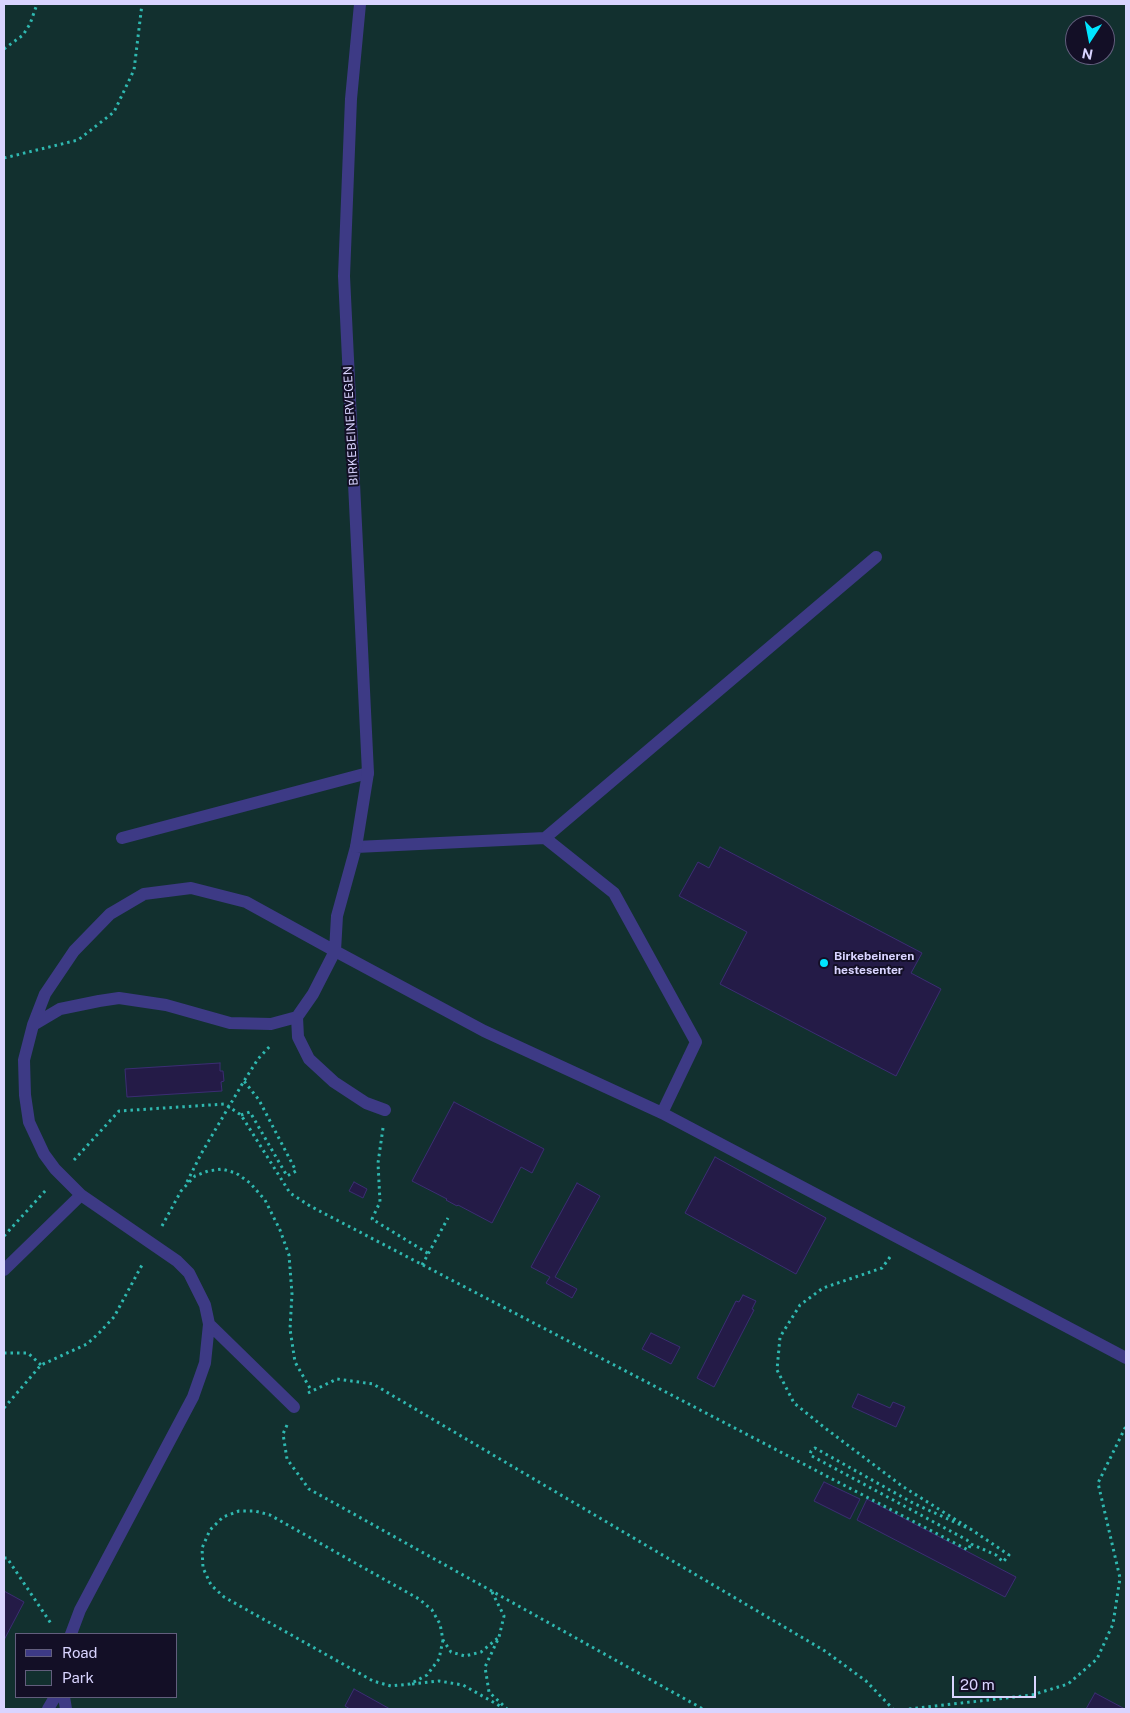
<!DOCTYPE html>
<style>
body{margin:0}
#map{position:relative;width:1130px;height:1713px;overflow:hidden;background:#130f26;font-family:"Public Sans",sans-serif}
canvas{display:block}
.frame{position:absolute;inset:0;border:5px solid #d9d4ff;pointer-events:none}
.legend{position:absolute;left:15px;top:1633px;width:162px;height:65px;box-sizing:border-box;background:#130f26;border:1px solid #625e7d;margin:0;padding:6px 9px;list-style:none;font-size:15px;color:#d9d4ff}
.legend li{display:flex;align-items:center;gap:10px;height:25px}
.legend b{width:25px;border:1px solid #625e7d}
.north{position:absolute;left:1065px;top:15px;width:50px;height:50px;box-sizing:border-box;background:#130f26;border:1px solid #625e7d;border-radius:50%;rotate:191deg;font-size:14px;font-weight:700;line-height:20px;text-align:center;color:#d9d4ff}
.north::after{content:'';display:block;margin:auto;width:18px;height:22px;background:#00e5ff;clip-path:polygon(50% 0,100% 100%,50% 72%,0 100%)}
.scale{position:absolute;left:952px;top:1676px;width:84px;height:22px;box-sizing:border-box;border:2px solid #d9d4ff;border-top:0;padding-left:6px;font-size:15px;line-height:18px;white-space:nowrap;color:#d9d4ff;-webkit-text-stroke:4px #130f26;paint-order:stroke}
</style>
<div id="map">
<canvas width="1130" height="1713"></canvas>
<div class="frame"></div>
<ul class="legend">
<li><b style="height:6px;background:#3d3a85"></b>Road</li>
<li><b style="height:14px;background:#12302f"></b>Park</li>
</ul>
<div class="north">N</div>
<div class="scale">20 m</div>
</div>
<script>
const g = document.querySelector('canvas').getContext('2d');
g.lineJoin = 'round';
function fill(path, color) {
  g.fillStyle = color;
  g.fill(path, 'evenodd');
}
function poly(rows) {
  const path = new Path2D();
  for (const r of rows) {
    path.moveTo(r[0], r[1]);
    for (let i = 2; i < r.length; i += 2) path.lineTo(r[i], r[i + 1]);
  }
  return path;
}
function stroke(path, color, width, dash) {
  g.strokeStyle = color;
  g.lineWidth = width;
  g.lineCap = dash ? 'butt' : 'round';
  g.setLineDash(dash || []);
  g.stroke(path);
}
function label(font, color, halo, rows, align = 'center') {
  g.font = font + ' "Public Sans",sans-serif';
  g.lineWidth = 4;
  g.setLineDash([]);
  g.textBaseline = 'middle';
  g.strokeStyle = halo;
  g.fillStyle = color;
  for (const [text, x, y, turn = 0] of rows) {
    g.save();
    g.translate(x, y);
    g.rotate((+turn || 0) * Math.PI / 180);
    g.textAlign = isNaN(turn) ? turn : align;
    if (halo) g.strokeText(text, 0, 0);
    g.fillText(text, 0, 0);
    g.restore();
  }
}
fill(poly([
 [4,4,1126,4,1126,1709,4,1709],
 [1075,25,1105,25,1105,55,1075,55],
 [16,1634,176,1634,176,1697,16,1697]
]), '#12302f');
const building = poly([
 [720,847,922,953,911,973,941,989,896,1076,720,984,747,932,679,896,698,862,709,868,720,847],
 [220,1063,220,1071,223,1071,224,1081,221,1082,222,1091,127,1097,125,1069,220,1063],
 [454,1102,544,1149,532,1173,521,1167,492,1223,458,1205,457,1206,446,1200,447,1199,412,1181,454,1102],
 [715,1157,826,1218,796,1274,685,1213,715,1157],
 [354,1182,367,1189,363,1198,349,1191,354,1182],
 [577,1183,600,1196,555,1277,577,1289,572,1298,546,1283,550,1277,531,1267,577,1183],
 [743,1295,756,1301,752,1309,754,1310,714,1387,697,1378,736,1301,739,1302,743,1295],
 [651,1333,680,1347,671,1364,642,1349,651,1333],
 [858,1394,890,1408,893,1402,905,1407,896,1427,852,1407,858,1394],
 [824,1482,860,1499,850,1519,814,1501,824,1482],
 [867,1499,1016,1577,1005,1597,857,1520,867,1499],
 [4,1591,24,1602,4,1640,4,1591],
 [354,1689,390,1709,350,1709,345,1706,354,1689],
 [1095,1693,1125,1709,1086,1709,1095,1693]
]);
fill(building, '#241b47');
stroke(building, '#3b2d73', 1);
stroke(poly([
 [4,49,23,35,30,24,37,4],
 [4,158,78,140,114,112,134,70,142,4],
 [241,1115,250,1112,287,1176,296,1171,259,1100,244,1081],
 [383,1128,378,1163,380,1202,372,1219,429,1254],
 [74,1160,119,1111,225,1104,241,1115,290,1193,310,1206,968,1550,971,1544],
 [187,1182,201,1154,244,1081,258,1059,271,1045],
 [162,1226,181,1191,195,1176,208,1171,222,1169,236,1173,250,1183,265,1200,280,1230,289,1255,292,1294,290,1329,295,1362,311,1390],
 [4,1236,46,1190],
 [890,1257,882,1268,823,1288,800,1305,780,1337,777,1370,794,1403,825,1428,902,1486,972,1530,1009,1555,1003,1562,996,1555,971,1544,967,1540,810,1455,811,1451,815,1448,913,1503,972,1530],
 [422,1265,448,1218],
 [4,1353,28,1353,41,1365],
 [308,1393,337,1379,373,1384,825,1651,866,1681,893,1709],
 [4,1408,41,1365,87,1344,99,1333,114,1317,143,1263],
 [287,1425,283,1434,287,1459,309,1489,703,1709],
 [4,1558,7,1558,52,1625],
 [492,1592,504,1616,499,1637,485,1667,489,1692,507,1709],
 [443,1640,439,1659,427,1675,410,1684,391,1686,373,1681,224,1597,211,1585,203,1568,202,1548,210,1530,223,1517,239,1511,255,1511,270,1515,419,1599,432,1610,440,1624,443,1640,451,1652,465,1656,481,1652,499,1637],
 [412,1684,439,1681,463,1685,500,1706],
 [909,1709,1032,1695,1068,1684,1097,1659,1113,1624,1120,1578,1098,1483,1126,1426]
]), '#2fb8b0', 3, [2.5, 4]);
stroke(poly([
 [122,838,368,773],
 [545,838,614,893,696,1042,662,1113],
 [297,1017,298,1037,309,1059,334,1082,366,1103,385,1110],
 [33,1025,60,1009,99,1001,119,998,166,1005,230,1023,271,1024,297,1017,313,994,335,951,484,1031,662,1113,1126,1358],
 [4,1270,81,1195],
 [209,1324,294,1407],
 [71,1634,80,1610,193,1397,205,1363,209,1324,205,1305,189,1273,177,1261,81,1195,55,1169,44,1154,29,1122,25,1095,24,1060,33,1025,45,994,74,951,110,914,144,894,191,888,246,902,335,951,337,916,356,847,545,838,876,557],
 [64,1697,66,1709],
 [48,1709,55,1697]
]), '#3d3a85', 12);
stroke(poly([
 [356,847,368,773,344,276,351,99,360,4]
]), '#3d3a85', 12);
for (const [x, y, r, color] of [
 [824,963,5,"#00e5ff"]
]) {
  const dot = new Path2D();
  dot.arc(x, y, r, 0, 2 * Math.PI);
  g.fillStyle = color;
  g.fill(dot);
  stroke(dot, '#130f26', 2);
}
label('12px', '#d9d4ff', '#130f26', [
 ["BIRKEBEINERVEGEN",351,426,-93]
]);
label('bold 12px', '#d9d4ff', '#130f26', [
 ["Birkebeineren",834,956],
 ["hestesenter",834,970]
], 'left');
</script>
